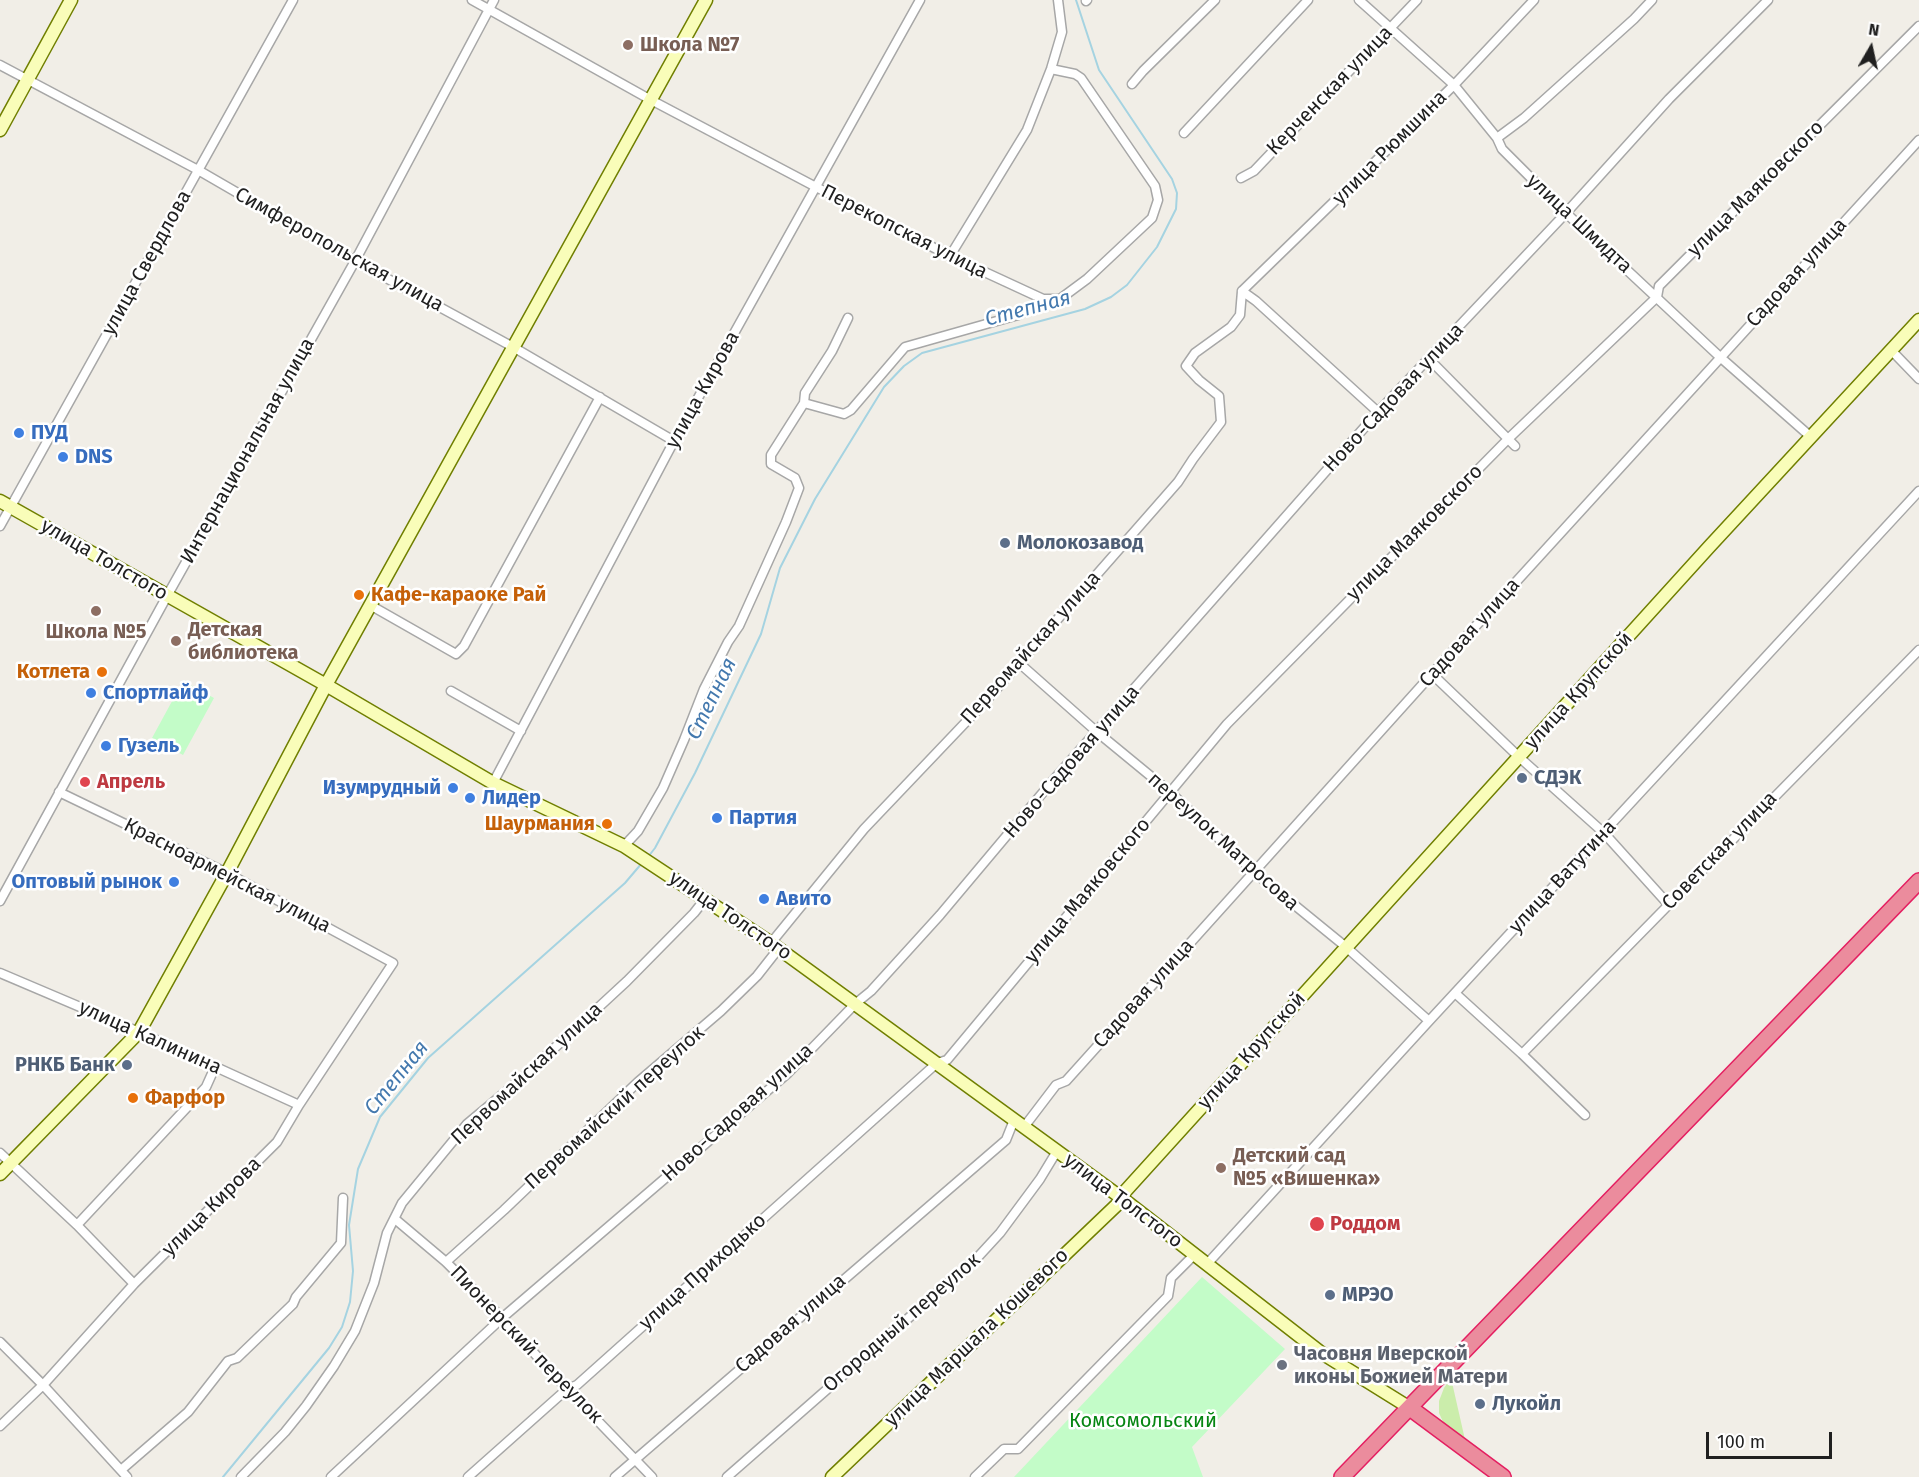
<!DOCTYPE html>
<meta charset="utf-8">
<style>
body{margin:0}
#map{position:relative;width:1919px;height:1477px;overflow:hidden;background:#f1eee7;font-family:"Fira Sans",sans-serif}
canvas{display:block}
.north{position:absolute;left:1841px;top:18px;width:60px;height:60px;-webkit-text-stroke:4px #fff;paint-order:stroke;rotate:9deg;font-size:16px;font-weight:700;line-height:24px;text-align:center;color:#202020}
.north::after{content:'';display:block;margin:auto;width:21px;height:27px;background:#202020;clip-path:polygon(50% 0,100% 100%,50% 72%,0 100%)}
.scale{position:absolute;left:1706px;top:1432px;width:126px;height:27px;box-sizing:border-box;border:3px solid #202020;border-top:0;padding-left:8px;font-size:18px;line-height:21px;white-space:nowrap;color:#202020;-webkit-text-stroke:4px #fff;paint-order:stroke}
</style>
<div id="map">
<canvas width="1919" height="1477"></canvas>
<div class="north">N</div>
<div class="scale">100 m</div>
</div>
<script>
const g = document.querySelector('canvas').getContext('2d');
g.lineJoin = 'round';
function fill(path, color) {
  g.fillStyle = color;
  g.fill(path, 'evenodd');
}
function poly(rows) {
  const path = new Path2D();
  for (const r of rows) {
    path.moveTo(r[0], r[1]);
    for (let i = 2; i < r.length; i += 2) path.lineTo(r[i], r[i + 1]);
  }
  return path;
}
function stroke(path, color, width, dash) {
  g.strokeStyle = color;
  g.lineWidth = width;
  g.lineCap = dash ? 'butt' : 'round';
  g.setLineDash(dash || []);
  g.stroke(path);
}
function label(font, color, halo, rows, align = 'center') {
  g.font = font + ' "Fira Sans",sans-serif';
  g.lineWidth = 5;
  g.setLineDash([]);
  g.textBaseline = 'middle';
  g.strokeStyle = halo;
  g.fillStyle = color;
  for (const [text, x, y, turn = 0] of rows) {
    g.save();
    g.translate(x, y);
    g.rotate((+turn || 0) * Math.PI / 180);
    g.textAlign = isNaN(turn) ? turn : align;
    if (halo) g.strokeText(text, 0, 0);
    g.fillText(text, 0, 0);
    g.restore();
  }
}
fill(poly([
 [1451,1378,1466,1444,1444,1424,1439,1413,1439,1401,1444,1388]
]), '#cbedab');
fill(poly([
 [183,681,214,698,183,755,152,738],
 [1202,1277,1285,1349,1192,1447,1203,1477,1014,1477]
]), '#c3fcc8');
stroke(poly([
 [648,857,655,848,695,773,761,634,780,568,815,499,884,387,904,366,922,353,1085,309,1111,297,1127,285,1157,247,1176,209,1177,193,1172,179,1099,70,1076,0],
 [223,1477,329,1348,342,1327,350,1302,353,1271,349,1225,358,1169,380,1117,428,1058,625,883,642,863]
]), '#a5d3e1', 2);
const street = poly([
 [472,0,651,100,816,187,950,256,1043,299,1060,299,1087,279,1152,218,1158,200,1155,186,1081,78,1075,74,1051,69],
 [1359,0,1454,85,1497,138,1502,149,1566,213,1720,357,1811,437],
 [1086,1,1087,0],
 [0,65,198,170,355,261,513,347,674,441],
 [1132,84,1143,71,1215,0],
 [1184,133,1308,0],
 [1497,138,1524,118,1634,19,1652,0],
 [1241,178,1254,171,1417,0],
 [950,256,1027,130,1051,69,1062,32,1058,0],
 [1242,291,1454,85,1534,0],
 [1242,291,1256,301,1378,412],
 [1891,350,1919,379],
 [1429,359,1515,446],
 [804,403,805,393,832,351,848,318],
 [0,526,293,0],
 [370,605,456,654,464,646,600,397],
 [1018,662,1097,732,1170,792,1254,872,1346,947,1429,1021],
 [1432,674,1519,757,1604,833,1668,904],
 [451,691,521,731],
 [493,783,674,441,920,0],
 [624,846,638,831,663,788,684,740,704,689,728,642,739,626,786,522,799,488,795,478,771,464,771,455,804,403,844,414,851,410,905,347,1018,315,1038,305,1043,299],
 [0,901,167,596,355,261,494,0],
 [771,943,864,829,984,703,1178,482,1193,459,1221,422,1219,396,1199,380,1186,366,1195,353,1231,327,1240,315,1242,291],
 [0,973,139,1032,299,1105],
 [1455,993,1522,1054,1585,1115],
 [1522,1054,1919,650],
 [1024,1127,1056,1085,1066,1081,1432,674,1919,140],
 [0,1153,77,1225,134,1284],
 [395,1219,446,1262,502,1318,567,1389,652,1477],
 [77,1225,206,1087,215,1067],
 [446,1262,504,1210,638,1082,721,1011,757,976,779,948],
 [1207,1264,1429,1021,1919,491],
 [0,1342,43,1385,127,1477],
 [0,1426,43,1385,134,1284,277,1142,299,1105,393,963,227,873,59,792],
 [121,1470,188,1412,228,1361,237,1358,293,1304,296,1297,341,1243,343,1198],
 [241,1477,285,1432,306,1406,334,1366,355,1331,374,1283,387,1233,402,1203,467,1124,521,1079,627,981,694,913,705,899],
 [331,1477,502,1318,788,1073,855,1004,871,991,940,915,1050,784,1378,412,1566,213,1669,99,1768,0],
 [468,1477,567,1389,577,1385,937,1063,947,1060,1227,724,1508,439,1657,297,1659,286,1919,26],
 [615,1477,1006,1140,1014,1120],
 [727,1477,977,1258,1000,1233,1040,1179,1057,1151],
 [975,1477,1004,1449,1018,1449,1168,1296,1171,1278,1194,1255]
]);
const secondary = poly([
 [0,130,71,0],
 [0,501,326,685,493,783,624,846,771,943,1123,1199,1320,1352,1410,1408],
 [0,1174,139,1032,227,873,326,685,706,0],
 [1120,1197,1709,547,1919,320],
 [832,1477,1123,1199]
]);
const highway = poly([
 [1410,1408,1503,1477],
 [1342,1477,1919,881]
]);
stroke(street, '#a7a7a7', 11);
stroke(secondary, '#707f00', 15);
stroke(highway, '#e41f61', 18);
stroke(street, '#fff', 8);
stroke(secondary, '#f9fdb9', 12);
stroke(highway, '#eb8c9d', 15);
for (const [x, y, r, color] of [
 [628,45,6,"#8d6e63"],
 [19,433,6,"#3f7fe0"],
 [63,457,6,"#3f7fe0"],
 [1005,543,6,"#5c6f8a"],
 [359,595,6,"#e8710a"],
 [96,611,6,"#8d6e63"],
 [176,641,6,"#8d6e63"],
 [102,672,6,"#e8710a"],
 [91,693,6,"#3f7fe0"],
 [106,746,6,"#3f7fe0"],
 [1522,778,6,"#5c6f8a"],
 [85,782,6,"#e0444e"],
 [453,788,6,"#3f7fe0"],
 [470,798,6,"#3f7fe0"],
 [717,818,6,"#3f7fe0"],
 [607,824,6,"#e8710a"],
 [174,882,6,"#3f7fe0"],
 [764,899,6,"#3f7fe0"],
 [127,1065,6,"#5c6f8a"],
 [133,1098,6,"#e8710a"],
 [1221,1168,6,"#8d6e63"],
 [1317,1224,8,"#e0444e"],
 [1330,1295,6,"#5c6f8a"],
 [1282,1365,6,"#6b7280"],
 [1480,1404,6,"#5c6f8a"]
]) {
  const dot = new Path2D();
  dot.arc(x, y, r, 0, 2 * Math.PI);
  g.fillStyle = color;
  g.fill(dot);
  stroke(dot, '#fff', 2);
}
label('bold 20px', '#785e54', '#fff', [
 ["Школа №7",640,45],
 ["Детская",188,630],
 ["библиотека",188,653],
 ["Школа №5",96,632,"center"],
 ["Детский сад",1233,1156],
 ["№5 «Вишенка»",1233,1179]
], 'left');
label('20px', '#202020', '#fff', [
 ["Керченская улица",1330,91,-46],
 ["улица Рюмшина",1390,148,-45],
 ["улица Маяковского",1756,189,-45],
 ["улица Шмидта",1579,224,43],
 ["Перекопская улица",904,232,27],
 ["Симферопольская улица",339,250,29],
 ["улица Свердлова",147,263,-61],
 ["Садовая улица",1797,273,-48],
 ["улица Кирова",703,390,-61],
 ["Ново-Садовая улица",1394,398,-47],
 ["Интернациональная улица",248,451,-61],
 ["улица Маяковского",1415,533,-45],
 ["улица Толстого",104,560,30],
 ["Садовая улица",1470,633,-48],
 ["Первомайская улица",1031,648,-48],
 ["улица Крупской",1579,691,-48],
 ["Ново-Садовая улица",1072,762,-49],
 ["переулок Матросова",1223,842,42],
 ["Советская улица",1720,851,-46],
 ["Красноармейская улица",227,876,27],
 ["улица Ватутина",1563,877,-47],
 ["улица Маяковского",1088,891,-50],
 ["улица Толстого",730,916,34],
 ["Садовая улица",1144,994,-48],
 ["улица Калинина",150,1038,24],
 ["улица Крупской",1252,1051,-48],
 ["Первомайская улица",527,1074,-43],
 ["Первомайский переулок",615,1108,-42],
 ["Ново-Садовая улица",738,1113,-42],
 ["улица Толстого",1123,1201,37],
 ["улица Кирова",212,1207,-45],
 ["улица Приходько",703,1272,-42],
 ["Огородный переулок",902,1323,-41],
 ["Садовая улица",791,1324,-41],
 ["улица Маршала Кошевого",977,1338,-44],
 ["Пионерский переулок",526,1345,46]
]);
label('bold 20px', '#366cbe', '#fff', [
 ["ПУД",31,433],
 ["DNS",75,457],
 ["Спортлайф",103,693],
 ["Гузель",118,746],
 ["Изумрудный",441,788,"right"],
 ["Лидер",482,798],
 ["Партия",729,818],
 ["Оптовый рынок",162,882,"right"],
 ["Авито",776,899]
], 'left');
label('bold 20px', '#4e5e75', '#fff', [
 ["Молокозавод",1017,543],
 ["СДЭК",1534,778],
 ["РНКБ Банк",115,1065,"right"],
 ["МРЭО",1342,1295],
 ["Лукойл",1492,1404]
], 'left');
label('bold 20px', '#c56008', '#fff', [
 ["Кафе-караоке Рай",371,595],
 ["Котлета",90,672,"right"],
 ["Шаурмания",595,824,"right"],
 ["Фарфор",145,1098]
], 'left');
label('bold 20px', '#be3a42', '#fff', [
 ["Апрель",97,782],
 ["Роддом",1330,1224]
], 'left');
label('bold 20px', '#5b616d', '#fff', [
 ["Часовня Иверской",1294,1354],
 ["иконы Божией Матери",1294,1377]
], 'left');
label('20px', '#068612', '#fff', [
 ["Комсомольский",1143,1421]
]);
label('italic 21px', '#4479ae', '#fff', [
 ["Степная",1028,309,-15],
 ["Степная",712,699,-64],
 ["Степная",397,1078,-51]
]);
</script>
